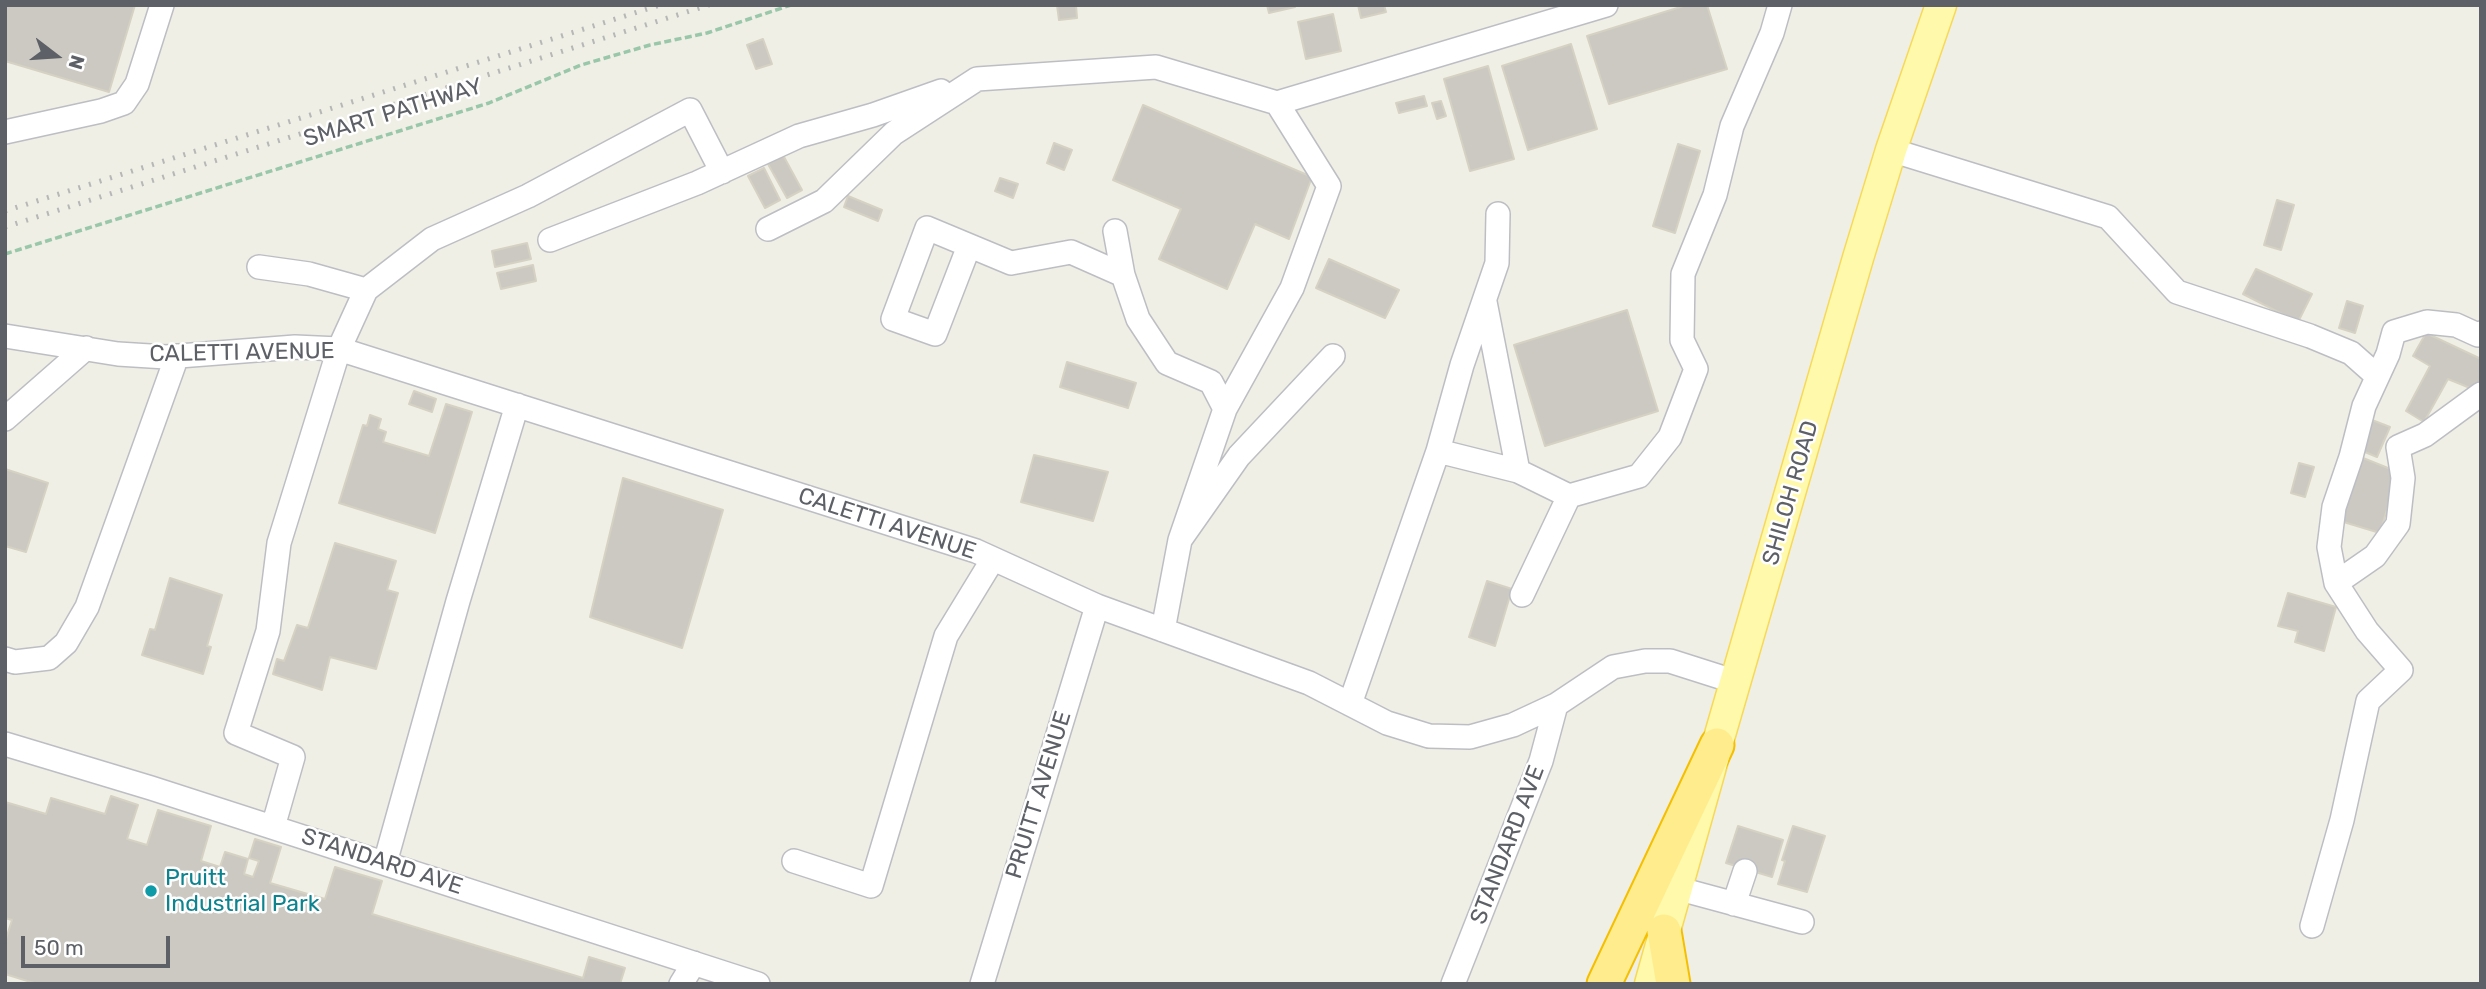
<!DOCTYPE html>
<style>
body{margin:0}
#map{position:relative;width:2486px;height:989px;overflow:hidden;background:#f0efe5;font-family:Rubik,sans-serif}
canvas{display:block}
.frame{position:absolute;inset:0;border:7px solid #5d6066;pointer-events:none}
.north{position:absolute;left:21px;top:21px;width:70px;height:70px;-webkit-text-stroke:5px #fff;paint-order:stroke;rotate:107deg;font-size:19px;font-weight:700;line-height:28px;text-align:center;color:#5d6066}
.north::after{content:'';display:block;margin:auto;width:24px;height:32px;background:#5d6066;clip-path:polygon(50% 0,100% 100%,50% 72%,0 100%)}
.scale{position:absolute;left:21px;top:936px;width:149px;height:32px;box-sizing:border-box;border:4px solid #5d6066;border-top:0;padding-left:9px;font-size:21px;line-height:24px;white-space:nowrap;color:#5d6066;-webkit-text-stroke:5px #fff;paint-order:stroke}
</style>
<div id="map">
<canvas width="2486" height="989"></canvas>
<div class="frame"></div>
<div class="north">N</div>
<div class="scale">50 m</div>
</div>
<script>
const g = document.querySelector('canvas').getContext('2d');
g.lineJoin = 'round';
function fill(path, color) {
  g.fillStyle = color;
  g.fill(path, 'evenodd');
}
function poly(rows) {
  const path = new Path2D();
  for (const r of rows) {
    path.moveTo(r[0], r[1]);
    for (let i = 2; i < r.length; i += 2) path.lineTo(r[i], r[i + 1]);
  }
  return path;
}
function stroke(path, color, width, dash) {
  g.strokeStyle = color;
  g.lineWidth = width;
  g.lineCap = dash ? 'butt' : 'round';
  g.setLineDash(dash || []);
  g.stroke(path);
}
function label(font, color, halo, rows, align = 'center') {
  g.font = font + ' Rubik,sans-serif';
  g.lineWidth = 5;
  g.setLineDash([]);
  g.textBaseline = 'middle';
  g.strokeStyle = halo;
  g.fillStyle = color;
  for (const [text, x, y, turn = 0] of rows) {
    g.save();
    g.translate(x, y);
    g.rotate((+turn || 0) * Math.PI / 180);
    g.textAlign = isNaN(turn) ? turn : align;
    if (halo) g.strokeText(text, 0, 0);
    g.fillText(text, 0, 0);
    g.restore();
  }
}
const building = poly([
 [5,5,135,5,109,92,5,61,5,5],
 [1057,5,1076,5,1077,18,1059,20,1057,5],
 [1267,5,1295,5,1295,7,1269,13,1267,5],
 [1358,5,1384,5,1386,12,1361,18,1358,5],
 [1687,5,1707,5,1727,69,1609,104,1587,36,1687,5],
 [1333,14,1341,51,1306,59,1298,22,1333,14],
 [763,39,772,64,756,69,747,45,763,39],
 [1571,44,1597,129,1528,150,1502,66,1571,44],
 [1488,66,1514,159,1470,171,1444,79,1488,66],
 [1424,96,1427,106,1399,113,1396,103,1424,96],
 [1441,101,1446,116,1437,119,1432,103,1441,101],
 [1143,105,1312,177,1289,239,1255,224,1227,289,1159,259,1181,209,1113,180,1143,105],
 [1054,143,1072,150,1064,170,1047,163,1054,143],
 [1678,144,1700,151,1675,233,1653,226,1678,144],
 [783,155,802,190,787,198,768,164,783,155],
 [764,168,780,200,765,208,748,176,764,168],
 [1000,178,1018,184,1013,198,995,191,1000,178],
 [848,196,882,210,878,221,844,207,848,196],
 [2277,200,2294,205,2281,250,2264,245,2277,200],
 [527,243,531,259,495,267,492,251,527,243],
 [1329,259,1399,290,1385,318,1316,288,1329,259],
 [533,265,536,281,501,289,497,273,533,265],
 [2256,269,2312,294,2298,322,2243,294,2256,269],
 [2347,301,2363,306,2355,333,2339,328,2347,301],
 [1627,310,1658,411,1545,446,1514,345,1627,310],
 [2426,333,2481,359,2481,381,2475,390,2448,379,2424,422,2406,411,2430,366,2413,356,2426,333],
 [1067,362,1136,383,1128,408,1060,387,1067,362],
 [414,391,436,399,432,412,409,404,414,391],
 [446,404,472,412,435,533,339,503,363,425,367,426,370,415,381,419,378,429,386,432,383,442,429,456,446,404],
 [2372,420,2390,427,2377,457,2360,450,2372,420],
 [1034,455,1108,472,1093,521,1021,502,1034,455],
 [2358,456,2398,472,2380,533,2337,520,2358,456],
 [2299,463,2314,467,2305,497,2291,493,2299,463],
 [5,469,48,483,26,552,5,546,5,469],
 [623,478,723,510,682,648,590,617,623,478],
 [335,543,396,561,387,590,398,593,376,669,330,657,322,690,273,674,277,659,284,661,297,625,308,628,335,543],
 [170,578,222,595,207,646,211,647,203,674,142,655,150,629,155,630,170,578],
 [1487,581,1512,589,1495,646,1469,637,1487,581],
 [2288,593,2336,607,2324,651,2295,642,2298,631,2278,626,2288,593],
 [111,796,138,805,127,839,147,845,158,810,211,826,201,861,220,867,225,852,248,859,244,874,253,877,259,861,249,858,255,839,281,847,270,883,325,899,335,867,382,881,372,914,583,978,589,957,625,968,620,984,37,984,5,974,5,942,12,920,5,918,5,802,46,814,51,798,105,814,111,796],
 [1738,826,1783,840,1772,877,1726,863,1738,826],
 [1793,826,1825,836,1807,892,1778,884,1785,861,1782,860,1793,826]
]);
fill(building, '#cbc9c2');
stroke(building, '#d5d1c3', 2);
const minor = poly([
 [5,132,101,111,124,103,137,84,162,5],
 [1891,150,2108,217,2177,292,2310,336,2351,353,2377,376],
 [768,229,824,201,894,133,977,79,1156,67,1277,103,1606,5],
 [1115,231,1123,275,1138,319,1167,363,1211,382,1225,409],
 [550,240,697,183,799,136,873,115,941,91],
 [969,246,935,334,893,319,927,228,1011,263,1071,252,1123,275],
 [259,267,309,274,366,290],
 [1485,302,1518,471],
 [5,336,118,354,166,357,295,347,339,349,976,551,1097,606,1309,683,1387,723,1429,736,1470,737,1513,725,1556,705,1613,667,1645,661,1670,661,1736,682],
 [5,419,86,348],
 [1438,451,1462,365,1497,263,1498,214],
 [1180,540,1225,409,1292,288,1329,186,1277,103],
 [2336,583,2329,547,2334,507,2351,457,2364,406,2388,354,2394,332,2427,322,2456,325,2478,335,2481,333],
 [1522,595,1569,496,1639,476,1670,437,1696,369,1682,340,1683,274,1715,195,1732,126,1772,33,1780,5],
 [1163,630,1180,540,1239,456,1333,356],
 [5,659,15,662,49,658,66,643,87,607,177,356],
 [1350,704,1438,451,1518,471,1569,496],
 [5,744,151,788,758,984],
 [273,827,293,757,236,733,268,631,279,543,339,349,366,290,432,239,528,196,690,110,722,172],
 [794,861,871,886,946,636,993,559],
 [385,863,458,601,517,405],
 [1676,888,1802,922],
 [1734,904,1745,871],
 [2312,926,2342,820,2368,701,2401,670,2367,631,2336,583,2375,556,2398,524,2403,478,2398,447,2425,435,2481,394],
 [681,984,694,963],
 [982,984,1097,606],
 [1453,984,1541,761,1556,705]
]);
const major = poly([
 [1650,984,1717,745,1858,258,1891,150,1941,5]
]);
const highway = poly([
 [1664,931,1673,984],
 [1604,984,1717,745]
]);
stroke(minor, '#bdbec4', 26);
stroke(major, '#f7d957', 33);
stroke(highway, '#f5bf00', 37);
stroke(poly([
 [5,254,489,103,581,65,650,45,707,33,791,5]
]), '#99c7aa', 3.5, [7, 3.5]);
stroke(minor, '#fff', 23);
stroke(major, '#fff9ab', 30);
stroke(highway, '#ffec8d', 33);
stroke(poly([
 [5,211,660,5],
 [5,227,709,5]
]), '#b6b7b7', 5, [2, 9]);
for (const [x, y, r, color] of [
 [151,891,7,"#0f9aa8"]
]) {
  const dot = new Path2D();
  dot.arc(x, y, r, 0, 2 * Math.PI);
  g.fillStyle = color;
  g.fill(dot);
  stroke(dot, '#fff', 2.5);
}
label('23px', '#5d6066', '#fff', [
 ["SMART PATHWAY",393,113,-17],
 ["CALETTI AVENUE",242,353,-1],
 ["SHILOH ROAD",1791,493,-74],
 ["CALETTI AVENUE",887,524,18],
 ["PRUITT AVENUE",1039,795,-73],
 ["STANDARD AVE",1508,845,-69],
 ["STANDARD AVE",382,862,18]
]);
label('23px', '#0d838f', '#fff', [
 ["Pruitt",165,878],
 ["Industrial Park",165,904]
], 'left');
</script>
